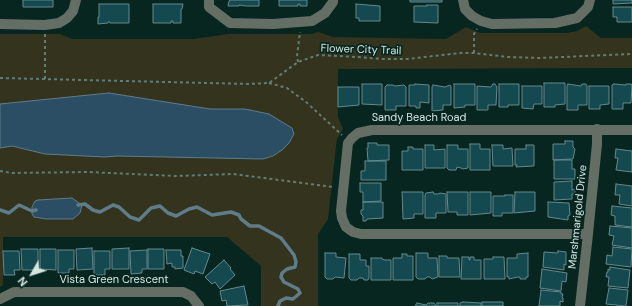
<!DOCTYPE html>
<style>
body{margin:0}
#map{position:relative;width:632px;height:306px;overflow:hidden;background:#06261f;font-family:"DM Sans",sans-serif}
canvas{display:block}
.north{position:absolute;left:12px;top:254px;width:40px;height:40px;-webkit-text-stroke:3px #06261f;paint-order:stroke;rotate:231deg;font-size:11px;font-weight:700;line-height:16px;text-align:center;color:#d5e6e1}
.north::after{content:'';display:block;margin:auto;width:14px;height:18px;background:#d5e6e1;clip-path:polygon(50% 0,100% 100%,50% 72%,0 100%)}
</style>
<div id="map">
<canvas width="632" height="306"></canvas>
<div class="north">N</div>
</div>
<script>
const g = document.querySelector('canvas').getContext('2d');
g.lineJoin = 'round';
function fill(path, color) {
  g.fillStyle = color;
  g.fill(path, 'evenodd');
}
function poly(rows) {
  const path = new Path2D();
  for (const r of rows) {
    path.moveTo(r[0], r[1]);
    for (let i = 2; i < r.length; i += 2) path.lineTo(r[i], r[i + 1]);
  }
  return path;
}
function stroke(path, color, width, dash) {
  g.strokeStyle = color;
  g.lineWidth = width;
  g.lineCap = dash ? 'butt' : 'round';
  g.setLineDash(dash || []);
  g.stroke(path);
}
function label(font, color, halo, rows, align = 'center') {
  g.font = font + ' "DM Sans",sans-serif';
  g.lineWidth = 3.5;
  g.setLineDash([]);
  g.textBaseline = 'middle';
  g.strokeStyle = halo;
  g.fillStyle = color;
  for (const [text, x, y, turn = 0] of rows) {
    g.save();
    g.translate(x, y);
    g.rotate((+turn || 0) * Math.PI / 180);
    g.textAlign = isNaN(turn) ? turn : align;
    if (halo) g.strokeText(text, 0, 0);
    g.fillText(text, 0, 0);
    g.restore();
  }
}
fill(poly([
 [586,26,601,38,632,38,632,68,338,69,338,117,343,129,337,139,336,146,328,219,318,234,318,306,261,306,261,266,227,237,3,237,3,285,0,287,0,34,60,34,72,39,193,39,228,34,312,34,318,32,333,37,446,39,466,27,480,33,567,33,577,31]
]), '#33331e');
const water = poly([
 [109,93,210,109,245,109,269,114,292,128,294,134,289,143,282,150,273,156,263,159,117,156,105,157,45,154,12,146,0,148,0,104,109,93],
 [72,198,82,205,80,213,73,219,46,219,34,217,32,214,32,207,35,201,38,200,72,198]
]);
fill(water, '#2c4e65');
stroke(water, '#5f7c8a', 1);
stroke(poly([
 [78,205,85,204,93,210,100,212,113,205,119,207,130,217,139,220,151,208,160,206,168,213,176,216,189,209,197,207,212,215,231,212,239,215,241,219,250,226,259,226,281,238,294,255,296,262,295,267,287,269,282,273,281,277,284,282,298,289,300,293,293,299,286,298,280,301,278,306],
 [0,210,9,213,19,205,32,211,36,210]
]), '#5f7c8a', 3.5);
const building = poly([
 [23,0,53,0,53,7,23,7,23,0],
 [230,0,259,0,259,6,246,6,239,5,239,6,228,6,229,1,230,0],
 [279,0,307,0,307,6,300,6,300,4,298,4,298,6,279,6,279,0],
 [410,0,442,0,442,2,410,2,410,0],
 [613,0,632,0,632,3,613,4,613,0],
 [99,4,129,4,129,23,110,23,110,22,108,22,108,23,98,24,98,17,99,17,99,4],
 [153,4,183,4,182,9,181,9,181,23,173,23,173,21,171,21,171,23,153,23,153,4],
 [356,4,380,6,380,21,359,21,359,18,356,18,356,4],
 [427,5,438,5,438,23,414,22,414,6,427,6,427,5],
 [613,7,632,7,632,22,617,22,617,17,613,17,613,7],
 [544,83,565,83,565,104,555,105,555,107,544,107,544,83],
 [362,84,382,84,382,105,362,104,362,84],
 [415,84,429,85,429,103,420,102,420,108,416,108,416,106,409,106,409,85,415,85,415,84],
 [454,84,475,84,475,105,465,105,465,107,454,108,454,84],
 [493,84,495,84,497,87,496,105,488,105,488,110,477,110,477,86,491,87,493,84],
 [499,84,519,84,519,105,508,105,508,107,499,107,499,84],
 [568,84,581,86,582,84,586,84,587,86,587,105,578,105,578,110,567,110,567,86,568,84],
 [614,84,626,85,626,84,631,84,632,85,631,103,623,103,623,109,612,109,612,85,614,84],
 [387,85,393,85,395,86,404,85,406,87,406,106,396,106,396,110,385,110,385,87,387,85],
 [433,85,445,87,450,85,451,87,451,105,443,105,443,110,432,111,432,87,433,85],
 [522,86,542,86,542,104,534,104,533,109,522,108,522,86],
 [589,86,609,86,609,104,600,105,600,109,589,109,589,86],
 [338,87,359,87,359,105,338,107,338,87],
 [565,141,573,141,573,147,575,149,573,159,553,160,553,144,565,144,565,141],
 [368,143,377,143,377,145,389,145,389,160,368,161,367,148,368,148,368,143],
 [470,144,480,144,480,149,490,149,490,170,470,170,470,144],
 [425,145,434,145,434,150,445,149,445,168,425,168,425,145],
 [447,145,458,145,458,149,468,149,468,168,463,169,461,168,457,167,456,170,449,170,447,168,447,145],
 [492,145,503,145,503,149,512,148,513,166,493,166,492,145],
 [526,145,534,145,534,166,516,167,517,165,515,165,515,149,526,149,526,145],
 [408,147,413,147,413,149,423,149,423,170,402,170,402,151,408,151,408,147],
 [616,149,632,151,632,172,616,170,618,158,615,158,616,149],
 [554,160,572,160,572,169,575,169,575,179,554,179,554,160],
 [365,161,386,161,386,180,361,180,361,171,365,171,365,161],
 [572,181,572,190,575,189,575,194,572,194,572,199,554,200,554,182,572,181],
 [360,183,381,183,381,201,363,202,363,192,360,192,360,183],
 [616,184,632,186,632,206,619,204,620,195,615,195,616,184],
 [402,192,423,192,423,214,414,214,414,218,403,219,402,192],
 [433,192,434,194,438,194,440,193,446,194,446,213,436,213,436,218,425,218,425,195,426,193,433,192],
 [447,192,468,192,468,215,457,215,457,212,448,212,447,192],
 [470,192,491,192,491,213,470,215,470,192],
 [515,192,535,192,535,211,514,213,515,192],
 [505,195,513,195,513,213,502,213,502,216,493,216,493,196,505,196,505,195],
 [363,202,383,202,383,218,367,219,366,221,363,221,363,216,361,214,361,210,363,210,363,202],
 [548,202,569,203,570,215,568,216,568,220,548,217,548,202],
 [612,206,632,208,632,227,615,225,615,216,611,215,612,206],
 [610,226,632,228,632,248,612,245,614,236,609,235,610,226],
 [613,247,632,249,631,267,606,264,607,255,612,256,613,247],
 [92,248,93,269,77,270,76,249,92,248],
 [129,248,129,269,112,269,112,249,129,248],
 [192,248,210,254,203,274,195,271,194,274,184,270,192,248],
 [21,249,38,249,38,270,22,270,21,249],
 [40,249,56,249,56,270,40,269,40,249],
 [148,249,164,249,164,269,148,269,148,249],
 [58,250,74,250,74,269,69,269,69,273,58,273,58,250],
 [147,250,147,269,142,269,142,273,131,274,130,251,147,250],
 [166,250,181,250,181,256,183,256,183,268,175,269,175,267,172,267,172,263,167,264,166,250],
 [3,251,19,251,20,270,14,270,15,275,4,275,3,251],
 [94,251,110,251,110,269,105,269,105,275,94,275,94,251],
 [558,251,566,252,566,265,564,264,564,270,543,267,544,252,558,253,558,251],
 [325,253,336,253,336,257,346,258,344,278,335,277,333,279,327,279,325,277,325,253],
 [416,253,428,253,428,258,437,258,438,277,432,279,430,277,427,277,425,279,418,279,416,277,416,253],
 [528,253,528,277,526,277,526,279,520,279,520,277,518,277,509,279,509,277,507,277,507,258,517,258,517,254,528,253],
 [349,254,360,254,360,260,366,260,366,266,369,266,369,278,368,280,364,280,363,278,359,278,357,280,351,280,349,278,349,254],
 [402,254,407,254,407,256,413,256,413,280,393,280,393,258,402,258,402,254],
 [439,256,447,256,447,258,459,258,460,277,439,277,439,256],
 [462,257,469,257,469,260,470,260,470,257,474,257,474,260,481,260,481,279,461,279,462,257],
 [493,257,504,257,505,279,484,279,484,259,493,259,493,257],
 [371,258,382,258,382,259,385,260,391,260,391,280,371,280,371,258],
 [224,260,231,268,230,269,235,275,220,289,215,282,212,284,205,277,224,260],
 [610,267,630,270,628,288,608,286,609,277,606,277,607,272,608,272,608,269,610,270,610,267],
 [542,269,567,273,566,282,562,281,561,291,540,288,542,269],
 [244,286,248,305,227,306,226,300,222,301,220,291,244,286],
 [609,288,628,290,626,306,606,304,609,288],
 [541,290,561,292,561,294,563,294,562,297,563,298,563,302,560,301,560,306,539,306,541,290],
 [463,302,481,303,481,306,460,306,460,303,463,302],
 [482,302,503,302,503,306,482,306,482,302],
 [417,303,426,305,428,303,434,303,436,306,415,306,417,303],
 [437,303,458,303,458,306,437,306,437,303]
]);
fill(building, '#13494f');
stroke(building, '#65898e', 1);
stroke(poly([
 [474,53,474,34,477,29],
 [298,62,297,56,300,32],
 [0,78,249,84,269,83,298,62,318,55,357,57,381,59,407,59,460,53,474,53,508,57,538,58,632,54],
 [45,79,45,34],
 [269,83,287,88,306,102,342,135],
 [0,171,11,173,88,172,176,176,233,174,333,187]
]), '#637d76', 2, [3, 3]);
stroke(poly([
 [209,0,209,7,230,23,273,24,312,21,325,13,333,2,333,0],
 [463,0,465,9,472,16,481,21,492,24,555,23,577,18,588,7,590,0],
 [0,24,45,25,59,23,67,18,73,11,76,0],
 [588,234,361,234,353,232,346,227,342,218,341,211,348,143,352,138,358,133,372,130,632,130],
 [0,299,14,292,183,292,191,296,199,306],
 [580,306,588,234,597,144,597,129]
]), '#656e64', 10);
label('11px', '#d5e6e1', '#06261f', [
 ["Flower City Trail",361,50,2],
 ["Sandy Beach Road",419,118],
 ["Marshmarigold Drive",578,217,-84],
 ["Vista Green Crescent",114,280]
]);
</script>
